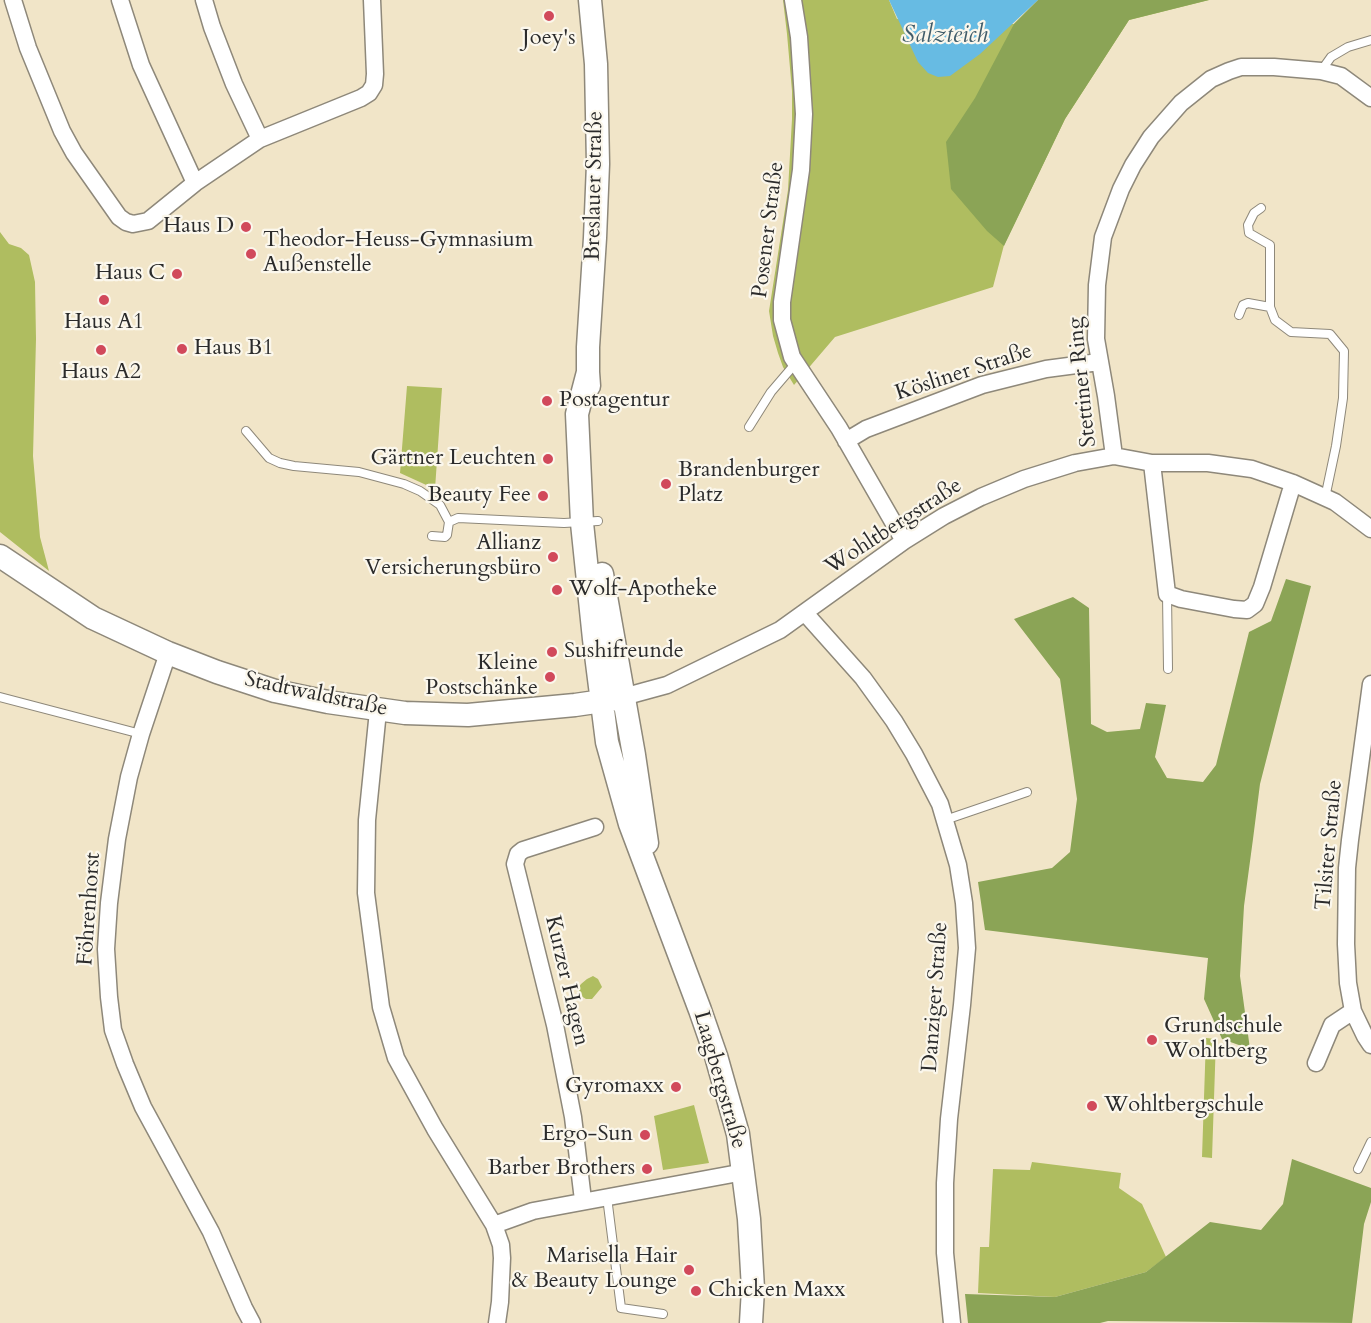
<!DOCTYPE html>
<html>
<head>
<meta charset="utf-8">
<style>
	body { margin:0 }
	canvas { display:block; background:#f1e5c8 }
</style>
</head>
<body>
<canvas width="1371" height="1323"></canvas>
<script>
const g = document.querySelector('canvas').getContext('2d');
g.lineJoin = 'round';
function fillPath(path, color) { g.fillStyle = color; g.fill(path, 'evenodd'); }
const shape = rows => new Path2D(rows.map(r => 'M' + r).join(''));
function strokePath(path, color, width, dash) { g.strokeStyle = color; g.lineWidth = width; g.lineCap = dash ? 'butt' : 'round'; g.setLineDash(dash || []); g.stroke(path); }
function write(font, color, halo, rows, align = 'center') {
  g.font = font + ' Cardo,serif'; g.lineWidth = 4.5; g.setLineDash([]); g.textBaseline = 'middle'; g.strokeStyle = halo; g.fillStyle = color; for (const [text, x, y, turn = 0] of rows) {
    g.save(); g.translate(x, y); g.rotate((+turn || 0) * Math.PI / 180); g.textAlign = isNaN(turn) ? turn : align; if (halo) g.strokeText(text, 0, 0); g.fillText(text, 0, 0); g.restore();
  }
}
const green = shape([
	[783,0,889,0,897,19,1014,24,1038,0,1209,0,1129,20,1065,119,1004,245,993,287,835,337,794,385,783,367,778,353,773,336,769,311,788,190,792,119,792,91,787,34],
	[0,232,9,244,21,248,29,255,35,282,36,339,33,456,40,537,49,571,0,532],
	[407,386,442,388,435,489,400,473],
	[593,976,598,979,602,987,592,999,586,999,581,996,577,990,581,984,587,979],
	[1206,1038,1216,1039,1212,1158,1202,1157],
	[694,1105,709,1163,663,1170,654,1116],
	[1032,1162,1121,1173,1119,1188,1142,1204,1166,1257,1146,1272,1055,1297,978,1293,980,1247,989,1247,993,1169,1030,1170]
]);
const forest = shape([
	[1038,0,1209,0,1129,20,1065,119,1004,246,987,231,951,189,946,142,975,98,1014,24],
	[1286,579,1311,586,1260,784,1253,839,1244,906,1240,976,1250,1049,1222,1039,1204,999,1208,958,985,930,978,882,1052,868,1070,852,1077,799,1060,679,1014,619,1073,597,1089,608,1091,724,1107,732,1140,729,1146,703,1166,705,1155,757,1167,778,1203,782,1216,765,1249,632,1271,621],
	[1292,1159,1371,1188,1371,1202,1364,1224,1352,1323,1108,1321,1100,1323,968,1323,965,1294,1055,1297,1146,1272,1210,1222,1261,1230,1283,1204]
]);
const water = shape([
	[889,0,1038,0,980,54,950,76,938,77,928,73,918,62]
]);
const lane = shape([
	[1321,71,1331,57,1348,47,1371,40],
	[1261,208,1254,213,1248,225,1249,233,1270,245,1270,307,1275,320,1291,332,1330,334,1344,351,1343,398,1336,446,1325,498],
	[1239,315,1243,305,1248,303,1270,307],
	[749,427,771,392,795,364],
	[246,431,269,458,280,463,294,466,359,472,404,484,420,491,440,505,449,522],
	[432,536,445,537,447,535,449,522,458,518,564,523,598,521],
	[1167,594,1168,669],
	[0,697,141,734],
	[945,820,1027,792],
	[1358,1169,1371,1142],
	[607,1197,621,1308,663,1314]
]);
const street = shape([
	[13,0,28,48,62,131,74,153,119,217,126,222,133,224,148,221,195,183,260,139,361,98,369,93,374,85,375,74,372,0],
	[120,0,141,65,195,183],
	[204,0,212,27,234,84,260,139],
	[793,0,799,37,804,114,801,170,782,302,782,320,792,357,839,428,904,541],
	[846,441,866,429,982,385,1046,369,1099,362],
	[1114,456,1106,396,1096,339,1097,285,1103,237,1121,189,1133,165,1151,137,1181,103,1211,79,1229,71,1241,67,1274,67,1321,71,1341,76,1371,98],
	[1152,463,1167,594,1181,599,1234,609,1247,610,1255,604,1262,587,1293,483],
	[805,613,863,678,894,721,914,754,940,804,958,865,964,903,967,948,962,1005,949,1119,945,1183,945,1253,952,1323],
	[168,653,141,734,129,777,117,839,109,903,106,949,109,997,113,1030,125,1064,143,1107,211,1232,244,1308,252,1323],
	[1371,684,1350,840,1347,868,1346,944,1348,983,1353,1011,1365,1036,1371,1045],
	[623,697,667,685,780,630,904,541,944,516,981,497,1024,479,1075,463,1114,456,1152,463,1208,463,1252,469,1293,483,1335,502,1371,529],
	[378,711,367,820,366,893,381,1007,396,1058,435,1129,494,1225,501,1245,502,1258,500,1302,497,1323],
	[1316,1063,1332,1025,1353,1011],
	[583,1200,573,1117,555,1025,515,864,518,854,523,850,595,827],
	[494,1225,533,1211,744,1172]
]);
const secondary = shape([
	[588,372,577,414,582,523,594,639,607,742,630,824,700,1010,716,1056,738,1134,749,1219,753,1289,751,1323],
	[589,386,588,372,588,347,595,238,598,164,596,64,590,0],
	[0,556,93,618,168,653,217,672,275,691,328,702,405,713,468,715,575,705,616,699],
	[602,574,634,755,647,843]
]);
const markers = [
	[549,16,6,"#d1495b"],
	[246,227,6,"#d1495b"],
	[251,254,6,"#d1495b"],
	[177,274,6,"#d1495b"],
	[104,300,6,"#d1495b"],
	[182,349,6,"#d1495b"],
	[101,350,6,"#d1495b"],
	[547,401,6,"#d1495b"],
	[548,459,6,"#d1495b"],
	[666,484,6,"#d1495b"],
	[543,496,6,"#d1495b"],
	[553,557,6,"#d1495b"],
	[557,590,6,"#d1495b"],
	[552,652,6,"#d1495b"],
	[550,677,6,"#d1495b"],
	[1152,1040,6,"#d1495b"],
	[676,1087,6,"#d1495b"],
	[1092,1106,6,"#d1495b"],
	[645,1135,6,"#d1495b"],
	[647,1169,6,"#d1495b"],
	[689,1270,6,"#d1495b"],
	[696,1291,6,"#d1495b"]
];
const poiNames = [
	["Joey's",549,39,"center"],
	["Haus D",234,227],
	["Theodor-Heuss-Gymnasium",263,241,"left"],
	["Außenstelle",263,266,"left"],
	["Haus C",165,274],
	["Haus A1",104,323,"center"],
	["Haus B1",194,349,"left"],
	["Haus A2",101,373,"center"],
	["Postagentur",559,401,"left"],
	["Gärtner Leuchten",536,459],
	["Brandenburger",678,471,"left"],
	["Platz",678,496,"left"],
	["Beauty Fee",531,496],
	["Allianz",541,544],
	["Versicherungsbüro",541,569],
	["Wolf-Apotheke",569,590,"left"],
	["Sushifreunde",564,652,"left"],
	["Kleine",538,664],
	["Postschänke",538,689],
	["Grundschule",1164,1027,"left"],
	["Wohltberg",1164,1052,"left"],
	["Gyromaxx",664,1087],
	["Wohltbergschule",1104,1106,"left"],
	["Ergo-Sun",633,1135],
	["Barber Brothers",635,1169],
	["Marisella Hair",677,1257],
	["& Beauty Lounge",677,1282],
	["Chicken Maxx",708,1291,"left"]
];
const streetNames = [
	["Breslauer Straße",595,186,-89],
	["Posener Straße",769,230,-83],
	["Kösliner Straße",964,373,-18],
	["Stettiner Ring",1083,382,-96],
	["Wohltbergstraße",894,527,-33],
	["Stadtwaldstraße",316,695,12],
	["Tilsiter Straße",1330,845,-85],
	["Föhrenhorst",90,909,-86],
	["Kurzer Hagen",566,981,77],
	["Danziger Straße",936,997,-86],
	["Laagbergstraße",719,1080,74]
];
const waterNames = [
	["Salzteich",945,36]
];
fillPath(green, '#afbd60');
fillPath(forest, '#8ba456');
fillPath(water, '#67bbe3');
strokePath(lane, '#8e887a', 10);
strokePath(street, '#8e887a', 19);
strokePath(secondary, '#8e887a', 25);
strokePath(lane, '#fff', 8);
strokePath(street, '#fff', 16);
strokePath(secondary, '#fff', 22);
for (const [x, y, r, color] of markers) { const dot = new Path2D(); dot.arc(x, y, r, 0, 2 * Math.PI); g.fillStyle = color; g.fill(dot); strokePath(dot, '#fbf7ec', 2); }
write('22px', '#2b2b2b', '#fbf7ec', poiNames, 'right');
write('22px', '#2b2b2b', '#fbf7ec', streetNames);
write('italic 24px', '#405d6b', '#fbf7ec', waterNames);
</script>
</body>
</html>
